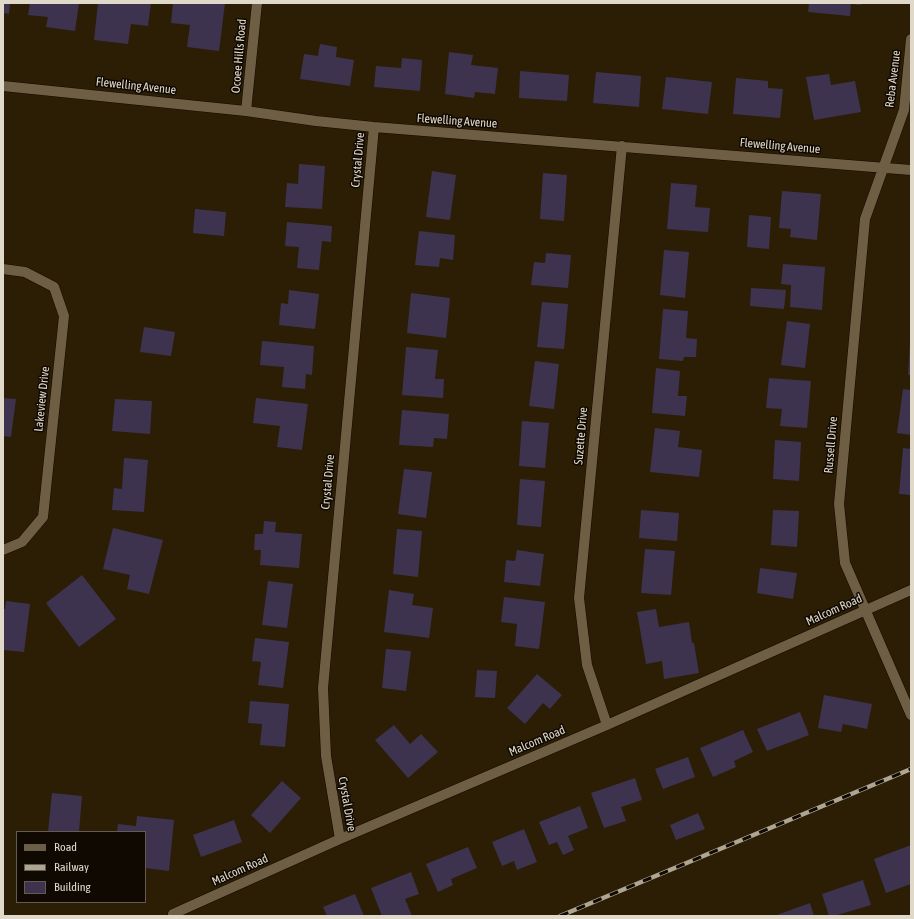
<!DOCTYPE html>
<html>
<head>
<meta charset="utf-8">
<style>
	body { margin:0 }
	#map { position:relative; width:914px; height:919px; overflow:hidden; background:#2b1e05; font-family:"Asap Condensed",sans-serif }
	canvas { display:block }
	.frame { position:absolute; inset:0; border:4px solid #e0d8c9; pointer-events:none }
	.legend { position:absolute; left:16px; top:831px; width:130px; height:72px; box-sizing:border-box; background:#0f0902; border:1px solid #635c52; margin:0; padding:5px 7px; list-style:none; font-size:12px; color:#e0d8c9 }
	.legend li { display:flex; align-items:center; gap:8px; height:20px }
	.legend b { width:20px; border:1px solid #635c52 }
</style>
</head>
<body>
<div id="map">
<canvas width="914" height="919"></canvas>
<div class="frame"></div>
<ul class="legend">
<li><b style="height:5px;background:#6e5f44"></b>Road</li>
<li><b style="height:5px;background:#aea593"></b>Railway</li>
<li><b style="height:11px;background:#3d334f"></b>Building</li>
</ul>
</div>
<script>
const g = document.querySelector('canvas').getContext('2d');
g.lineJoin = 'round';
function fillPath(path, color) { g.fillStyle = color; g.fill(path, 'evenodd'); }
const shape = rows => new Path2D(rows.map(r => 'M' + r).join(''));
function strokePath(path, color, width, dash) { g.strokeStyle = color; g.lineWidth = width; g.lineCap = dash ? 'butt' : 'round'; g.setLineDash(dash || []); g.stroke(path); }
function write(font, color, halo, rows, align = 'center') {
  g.font = font + ' "Asap Condensed",sans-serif'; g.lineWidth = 3; g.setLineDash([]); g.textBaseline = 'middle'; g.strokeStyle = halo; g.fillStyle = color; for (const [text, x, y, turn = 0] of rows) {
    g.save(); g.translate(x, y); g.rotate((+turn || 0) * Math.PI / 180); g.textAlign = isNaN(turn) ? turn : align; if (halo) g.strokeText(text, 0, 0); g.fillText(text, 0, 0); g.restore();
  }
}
const building = shape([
	[3,3,10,3,9,14,3,13],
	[30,3,79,3,75,31,46,27,48,17,28,15],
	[98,3,151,3,148,26,131,24,128,44,94,40],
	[173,3,225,3,219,51,187,47,190,25,171,23],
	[809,3,861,3,861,5,851,4,850,16,808,12],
	[320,44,337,47,336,57,354,60,350,86,300,79,304,54,318,56],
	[449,52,473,55,471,65,498,68,495,94,475,92,474,98,445,94],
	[402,58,422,60,420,91,374,87,376,66,401,68],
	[520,71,569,75,567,101,519,98],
	[596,72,641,76,639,107,593,103],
	[829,74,831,85,855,81,861,112,814,120,806,77],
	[666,77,712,82,708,114,662,109],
	[736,78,768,81,768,88,783,89,780,118,733,114],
	[299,164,325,166,322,209,285,207,287,183,298,184],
	[432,171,456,175,450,220,426,217],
	[543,173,567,175,564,221,540,219],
	[671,183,697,185,695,207,710,208,708,232,667,229],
	[782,191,821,194,817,240,790,237,791,229,779,228],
	[195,209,226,212,224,236,193,233],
	[749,215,771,217,769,249,747,247],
	[287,222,332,226,331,242,322,241,319,270,297,268,299,247,285,246],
	[419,231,455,235,453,260,440,258,439,267,415,265],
	[664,250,689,252,685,298,660,295],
	[546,253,571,255,568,288,531,285,534,262,545,263],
	[783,264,825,267,822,310,790,307,791,285,781,284],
	[751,288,786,290,784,309,750,306],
	[289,290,319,294,315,329,279,325,281,303,288,304],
	[411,293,450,298,446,338,407,333],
	[542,302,568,304,564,349,537,347],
	[663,309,688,311,686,338,697,339,696,357,684,357,683,361,659,359],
	[787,321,810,324,805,368,781,365],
	[144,327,175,332,171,356,140,352],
	[262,341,314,346,312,375,306,374,305,389,282,387,284,367,260,365],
	[910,341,911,341,911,375,908,375],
	[406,347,438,350,435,379,444,379,443,398,402,395],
	[535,361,559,364,554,409,529,406],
	[656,368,680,371,678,396,687,396,685,416,652,413],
	[769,378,811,381,807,428,780,426,782,409,766,408],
	[903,389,911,390,911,435,897,433],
	[3,398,16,399,11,437,3,436],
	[256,398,308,404,302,450,277,447,280,426,253,423],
	[115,399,152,401,150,434,112,431],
	[402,410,449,414,447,439,434,438,433,447,399,445],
	[522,421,549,423,545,468,519,466],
	[655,428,680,431,678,447,702,450,699,477,650,472],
	[775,440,801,442,799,481,773,479],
	[903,448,911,449,911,495,899,494],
	[124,458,148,460,144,512,112,510,114,488,122,489],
	[404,469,432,472,426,518,398,514],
	[520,479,545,481,541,527,517,525],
	[641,510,679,513,677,541,639,538],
	[773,510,799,511,797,547,771,545],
	[264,521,276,522,275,532,302,534,299,568,260,565,261,550,254,550,255,534,263,534],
	[113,528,163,540,149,594,127,589,130,575,103,569],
	[397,529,422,531,418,577,393,574],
	[645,549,675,551,671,595,641,593],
	[517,550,544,554,540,586,504,582,506,560,515,561],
	[760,568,797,573,793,599,757,593],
	[82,575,116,619,79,647,46,603],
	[268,581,293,584,287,628,262,625],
	[389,590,414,594,412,605,433,608,429,638,384,632],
	[504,597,545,602,539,649,515,646,517,624,501,622],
	[6,601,30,604,24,652,3,650,3,609,5,609],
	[656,609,659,627,689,622,692,643,694,643,699,673,664,679,662,661,646,664,637,612],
	[255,638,289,642,283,688,258,685,261,662,252,661],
	[386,649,411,651,406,691,382,688],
	[477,670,497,671,495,698,475,697],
	[537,674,562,695,550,709,543,703,525,724,507,708],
	[824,695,872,704,867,729,843,724,841,732,818,728],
	[250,701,289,704,285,747,260,745,262,724,248,723],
	[800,712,809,735,767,751,757,729],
	[394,725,410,744,421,734,438,752,408,778,375,740],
	[743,730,753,752,734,761,736,767,713,777,700,748],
	[688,757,695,777,663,789,655,769],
	[635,778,642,800,621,807,626,821,604,828,591,793],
	[282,781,301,798,270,833,251,815],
	[52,793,82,796,79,832,48,832],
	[580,806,588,828,568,836,574,850,563,855,557,842,549,845,539,822],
	[698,813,705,829,676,840,670,825],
	[137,816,174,820,169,871,145,868,145,832,117,832,118,824,136,826],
	[234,820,242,842,201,857,193,835],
	[524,829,537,862,517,870,514,861,502,866,492,842],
	[911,845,911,884,886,893,874,859],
	[468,847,477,868,451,879,453,885,438,892,426,864],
	[411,872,419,894,405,899,412,916,382,916,371,888],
	[863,880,871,905,834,916,829,916,822,894],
	[355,894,364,916,327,916,323,907],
	[810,903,814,916,774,916]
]);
const minor = shape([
	[911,39,904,110,865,219,839,504,845,563,911,715],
	[3,86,246,111,316,121,374,127,911,170],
	[246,111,257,3],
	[3,269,25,272,54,287,64,316,43,517,22,542,3,550],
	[607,725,587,665,579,598,622,146],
	[340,839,326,756,323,688,374,127],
	[173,914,340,839,607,725,911,590]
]);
const rail = shape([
	[560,916,911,769]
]);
const streetNames = [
	["Ocoee Hills Road",239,56,-85],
	["Reba Avenue",893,79,-83],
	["Flewelling Avenue",136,86,6],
	["Flewelling Avenue",457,121,4],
	["Flewelling Avenue",780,146,5],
	["Crystal Drive",358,160,-85],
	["Lakeview Drive",42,399,-84],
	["Suzette Drive",581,436,-85],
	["Russell Drive",831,445,-85],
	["Crystal Drive",328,482,-85],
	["Malcom Road",834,610,-24],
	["Malcom Road",537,741,-23],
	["Crystal Drive",347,804,80],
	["Malcom Road",240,870,-24]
];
fillPath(building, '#3d334f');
strokePath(minor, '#130800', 11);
strokePath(minor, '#6e5f44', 10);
strokePath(rail, '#aea593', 4.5);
strokePath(rail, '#0f0902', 3, [9]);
write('12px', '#e0d8c9', '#0f0902', streetNames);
</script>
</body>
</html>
